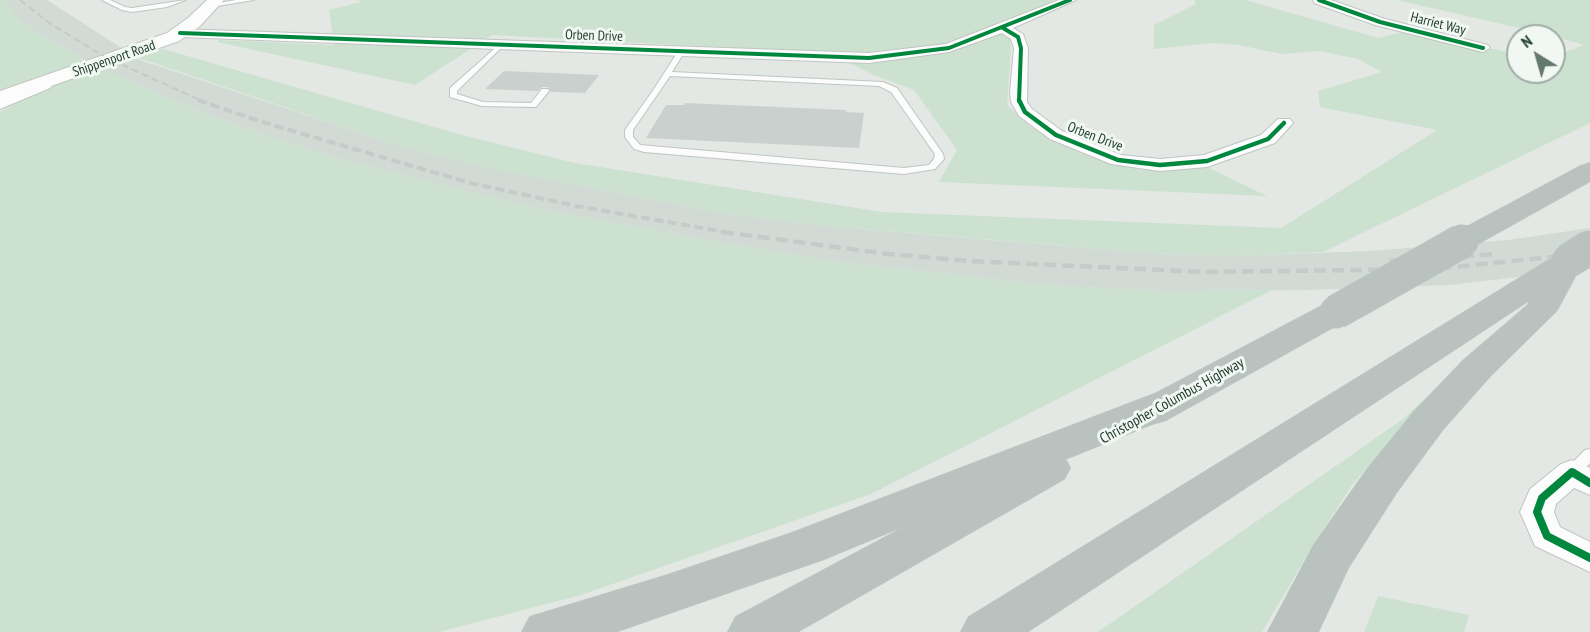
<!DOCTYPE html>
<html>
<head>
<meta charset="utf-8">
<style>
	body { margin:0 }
	#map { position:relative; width:1590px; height:632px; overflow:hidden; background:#e3e8e5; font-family:"PT Sans Narrow",sans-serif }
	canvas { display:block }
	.north { position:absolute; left:1506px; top:24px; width:60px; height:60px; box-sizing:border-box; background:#f1f8f3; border:2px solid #9eaca5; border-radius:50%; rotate:323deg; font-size:16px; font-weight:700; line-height:24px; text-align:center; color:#213b30 }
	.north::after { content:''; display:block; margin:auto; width:21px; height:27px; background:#65786f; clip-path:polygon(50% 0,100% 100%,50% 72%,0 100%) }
</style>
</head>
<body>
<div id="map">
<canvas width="1590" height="632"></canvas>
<div class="north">N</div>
</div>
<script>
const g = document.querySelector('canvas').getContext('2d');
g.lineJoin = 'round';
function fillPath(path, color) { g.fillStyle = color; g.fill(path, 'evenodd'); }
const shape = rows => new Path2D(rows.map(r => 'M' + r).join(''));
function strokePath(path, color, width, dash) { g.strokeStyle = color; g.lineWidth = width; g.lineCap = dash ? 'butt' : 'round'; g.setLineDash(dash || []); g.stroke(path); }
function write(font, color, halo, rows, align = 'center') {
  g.font = font + ' "PT Sans Narrow",sans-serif'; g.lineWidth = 6; g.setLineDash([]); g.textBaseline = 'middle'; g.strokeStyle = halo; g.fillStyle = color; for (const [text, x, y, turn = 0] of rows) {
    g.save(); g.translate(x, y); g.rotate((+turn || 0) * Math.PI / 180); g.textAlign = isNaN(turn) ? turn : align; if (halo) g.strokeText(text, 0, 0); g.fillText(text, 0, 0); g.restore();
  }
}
const built = shape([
	[3,0,47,0,140,60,397,145,504,171,722,213,828,226,966,238,1149,253,1236,256,1370,251,1508,240,1590,228,1590,269,1449,285,1309,290,1165,291,1045,285,847,263,695,238,525,206,348,161,270,137,206,114,93,65,22,23]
]);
const green = shape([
	[0,0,4,0,22,23,93,65,206,114,270,137,348,161,525,206,695,238,847,263,1045,285,1165,291,1272,290,871,494,581,595,439,632,0,632,0,112,35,93,0,92],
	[358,0,1055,0,999,26,1001,34,1009,37,1011,46,1007,105,1031,127,1080,153,1142,170,1209,168,1267,196,939,182,957,150,914,90,874,75,829,53,492,35,415,85,217,42,219,40,334,45,329,10,361,2],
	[1194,0,1245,0,1378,38,1414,29,1518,55,1518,72,1554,72,1554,57,1584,45,1554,36,1397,0,1590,0,1590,123,1323,252,1236,256,1149,253,828,226,722,213,643,198,504,171,397,145,136,57,163,49,462,135,575,163,882,212,1281,228,1437,130,1320,107,1318,91,1382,72,1358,59,1319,51,1281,54,1239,45,1212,43,1154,49,1154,25,1196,4],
	[1434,390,1437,391,1395,435,1352,485,1312,547,1262,632,1098,632,1403,419],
	[1378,596,1469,615,1464,632,1364,632]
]);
const building = shape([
	[504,71,599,75,585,93,551,92,548,87,542,87,538,91,485,89],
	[685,103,846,110,846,112,864,113,859,148,646,138,666,105,684,105]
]);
const service = shape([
	[102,0,110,0,125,7,132,8,186,0,167,7,132,12,122,10,102,0],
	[236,0,254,0,211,7,208,5,236,0],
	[502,42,505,44,504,45,457,91,457,94,483,102,531,103,542,89,548,89,549,91,536,107,482,106,450,97,450,88,502,42],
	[681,49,685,51,672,72,883,82,897,88,943,154,944,159,935,169,904,174,644,152,634,149,625,137,625,130,654,89,679,50,681,49],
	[670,76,879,86,891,92,935,154,934,159,929,165,904,168,640,145,633,137,633,130,670,76],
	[1590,449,1590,463,1577,476,1572,477,1567,476,1565,472,1567,468,1585,450,1590,449]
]);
const minor = shape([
	[1059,0,1076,0,1013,28,1023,34,1028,48,1027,102,1032,109,1062,131,1121,155,1160,159,1204,155,1261,135,1278,119,1290,119,1293,123,1275,143,1207,167,1160,171,1111,164,1050,139,1019,116,1011,102,1010,92,1014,48,1011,39,1002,33,949,52,869,63,180,37,173,33,180,29,869,53,946,44,1059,0],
	[1313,0,1331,0,1385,19,1488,45,1490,48,1483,52,1375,25,1314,3,1313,0],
	[1572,460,1590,468,1590,495,1574,488,1556,504,1554,512,1560,527,1590,542,1590,572,1535,546,1520,512,1530,489,1561,464,1572,460]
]);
const tertiary = shape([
	[207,0,224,0,200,26,179,41,0,104,0,91,167,33,188,18,207,0]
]);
const secondary = shape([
	[43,78,50,80,54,84,50,88,0,109,0,94,43,78]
]);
const motorway = shape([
	[1590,163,1590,181,1472,247,1462,250,1452,247,1447,241,1452,235,1581,166,1590,163],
	[1568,252,1579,255,1583,261,1557,310,1490,376,1443,429,1396,493,1348,568,1318,632,1268,632,1314,545,1366,471,1415,411,1464,360,1528,305,1531,299,1027,632,961,632,969,617,1557,255,1568,252],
	[1336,302,1348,305,1352,312,1348,319,1166,420,1152,424,1065,459,1070,468,1064,479,797,632,728,632,736,617,918,520,824,559,615,632,522,632,530,617,668,575,792,533,1157,393,1324,305,1336,302]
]);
const railFar2 = shape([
	[20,0,48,22,105,57,202,101]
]);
const railFar1 = shape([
	[198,100,259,121,470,183,576,206,731,233]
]);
const rail = shape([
	[722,232,888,254,970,261,1203,272,1435,269,1590,253],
	[1390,261,1497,254]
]);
const motorwayBridge = shape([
	[1568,261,1590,247],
	[1336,312,1462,241]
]);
const cyclewayFar2 = shape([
	[1319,0,1380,22,1483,48],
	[1003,28,1018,37,1021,48,1019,101],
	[180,33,869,58,949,48,1070,0]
]);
const cyclewayFar1 = shape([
	[1019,100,1025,112,1056,135,1118,160,1160,165,1207,161,1268,139,1284,123]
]);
const cycleway = shape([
	[1590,483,1572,472,1542,498,1537,512,1547,536,1590,558]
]);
const farStreetnames = [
	["Harriet Way",1438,24,14],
	["Orben Drive",594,36,2],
	["Shippenport Road",114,59,-19],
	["Orben Drive",1095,137,21]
];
const streetNames = [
	["Christopher Columbus Highway",1172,401,-29]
];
fillPath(built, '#d1dad4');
fillPath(green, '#cce1cf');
fillPath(building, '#cad0cd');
strokePath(service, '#c0c5c2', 2);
strokePath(minor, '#c0c5c2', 2);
strokePath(tertiary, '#c0c5c2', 2);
strokePath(secondary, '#bfc6c2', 2);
strokePath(motorway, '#bcc5c0', 2);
fillPath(service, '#fbfcfb');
fillPath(minor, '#fbfcfb');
fillPath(tertiary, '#fbfcfb');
fillPath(secondary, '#fbfcfb');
fillPath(motorway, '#b9c2bf');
strokePath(railFar2, '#c6cac8', 2, [7, 4]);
strokePath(railFar1, '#c6cac8', 4, [9, 4.5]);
strokePath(rail, '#c6cac8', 4.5, [12, 6]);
strokePath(motorwayBridge, '#bcc5c0', 35, []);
strokePath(motorwayBridge, '#b9c2bf', 33);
strokePath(cyclewayFar2, '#00873e', 4);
strokePath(cyclewayFar1, '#00873e', 4.5);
strokePath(cycleway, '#00873e', 8);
write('14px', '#213b30', '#f1f8f3', farStreetnames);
write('15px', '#213b30', '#f1f8f3', streetNames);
</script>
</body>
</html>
